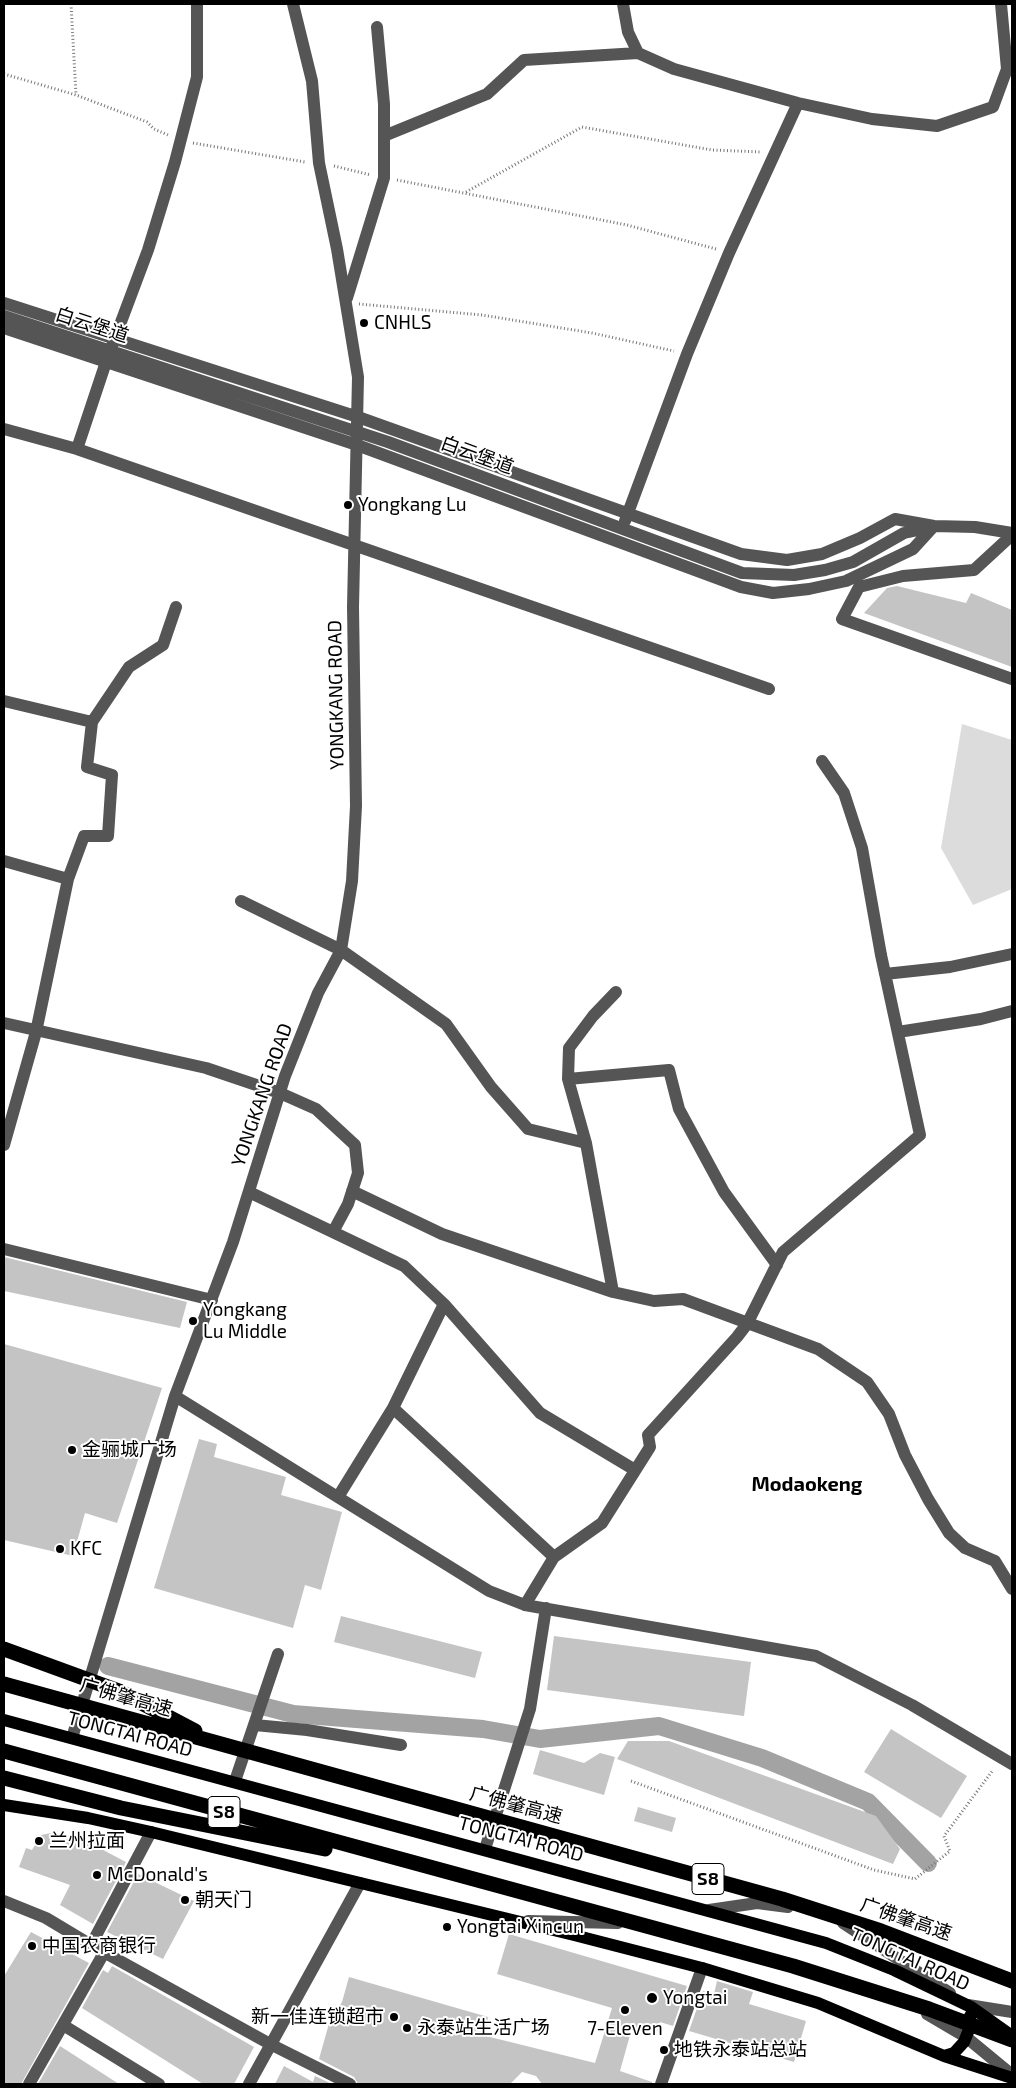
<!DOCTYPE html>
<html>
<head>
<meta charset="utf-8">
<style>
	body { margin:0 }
	#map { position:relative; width:1016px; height:2088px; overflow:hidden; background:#fff; font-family:"Exo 2",sans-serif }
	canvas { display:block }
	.frame { position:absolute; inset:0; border:5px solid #000; pointer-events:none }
</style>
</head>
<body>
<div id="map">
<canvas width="1016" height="2088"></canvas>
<div class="frame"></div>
</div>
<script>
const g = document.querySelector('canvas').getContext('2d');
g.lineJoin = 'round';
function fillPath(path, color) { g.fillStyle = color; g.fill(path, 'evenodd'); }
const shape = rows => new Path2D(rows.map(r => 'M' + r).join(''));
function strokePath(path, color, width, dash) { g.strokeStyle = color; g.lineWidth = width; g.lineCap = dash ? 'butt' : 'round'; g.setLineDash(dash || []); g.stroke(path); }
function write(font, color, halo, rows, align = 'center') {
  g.font = font + ' "Exo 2","Noto Sans SC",sans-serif'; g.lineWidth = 4; g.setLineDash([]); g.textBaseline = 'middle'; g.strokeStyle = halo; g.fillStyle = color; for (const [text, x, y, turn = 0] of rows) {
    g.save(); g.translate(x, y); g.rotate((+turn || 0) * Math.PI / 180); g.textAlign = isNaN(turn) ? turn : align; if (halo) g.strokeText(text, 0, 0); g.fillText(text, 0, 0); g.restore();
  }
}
const green = shape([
	[962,724,1012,740,1012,889,973,905,941,848]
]);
const canal = shape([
	[108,1666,293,1714,483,1729,540,1739,659,1726,762,1758,868,1802,928,1863]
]);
const building = shape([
	[897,586,966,603,971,593,1012,610,1012,667,864,613,887,588],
	[4,1257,187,1302,180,1328,4,1291],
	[4,1344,162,1388,117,1523,85,1513,73,1556,4,1540],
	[199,1439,217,1444,214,1457,286,1477,281,1495,342,1512,321,1590,305,1585,293,1628,154,1588],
	[341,1616,482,1652,475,1678,334,1642],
	[554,1636,751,1662,744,1716,547,1690],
	[891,1729,967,1776,941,1818,864,1772],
	[628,1741,669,1741,876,1816,900,1849,893,1864,617,1759],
	[540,1750,584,1763,600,1753,615,1757,604,1795,533,1774],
	[638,1807,676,1818,672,1832,634,1821],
	[51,1833,63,1837,64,1834,86,1841,126,1862,93,1924,60,1905,70,1885,19,1867,26,1848,32,1850,41,1835],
	[138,1874,194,1901,163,1959,107,1932],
	[31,1932,89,1963,21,2084,4,2084,4,1976],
	[509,1934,687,1986,673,2026,660,2022,656,2035,632,2028,620,2071,652,2082,652,2084,542,2084,536,2076,522,2072,510,2084,358,2084,354,2077,319,2059,330,2020,342,2002,349,1977,488,2017,486,2036,595,2063,612,2008,497,1974],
	[112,1966,254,2047,234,2084,203,2084,82,2008,103,1970,108,1973],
	[717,1981,753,1992,749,2004,806,2021,794,2062,689,2031,703,1991,714,1994],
	[60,2046,119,2084,38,2084],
	[284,2066,313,2082,315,2076,332,2084,275,2084]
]);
const path = shape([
	[71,4,76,95],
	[4,74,76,95,147,122,154,129,168,135],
	[193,143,305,162],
	[334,166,371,175],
	[397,180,627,225,716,249],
	[466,192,582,127,712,150,761,152],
	[359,304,482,315,592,333,674,351],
	[631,1781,874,1870,915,1879,950,1851,944,1836,993,1770]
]);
const minor = shape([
	[623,4,628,32,638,53,674,69,798,103,872,119,937,126,993,107,1007,69,1001,4],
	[384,136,487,94,524,60,638,53],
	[347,298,384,178,384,104,377,27],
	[4,303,358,417,741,554,787,560,822,554,860,538,895,519,934,526,975,527,1012,533],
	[4,316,388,442,742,573,794,575,825,570,853,562,904,533,928,528],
	[4,328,357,445,741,587,773,593,809,589,846,581,913,549,934,526],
	[4,429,77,449,769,689],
	[77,449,106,362,148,250,175,162,197,77,197,4],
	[625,521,687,354,729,253,798,103],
	[1012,535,974,570,903,576,859,587,842,619,1012,679],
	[4,701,92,722],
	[4,861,68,879],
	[241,901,341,950,446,1024,491,1087,528,1129,586,1143],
	[885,974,950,967,1012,954],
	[4,1023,206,1068,280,1093,316,1109,355,1145,358,1173,348,1204,333,1232],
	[898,1032,981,1019,1012,1011],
	[568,1079,669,1070,679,1109,724,1192,777,1265],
	[4,1145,36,1032,68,879,84,836,108,836,112,775,87,767,92,722,129,667,163,645,176,607],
	[352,1191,442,1234,613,1292,654,1301,683,1299,818,1349,867,1382,889,1414,905,1455,928,1499,949,1533,965,1548,995,1561,1012,1589],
	[249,1192,404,1266,444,1304,540,1413,635,1470],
	[4,1249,212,1300],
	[613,1292,586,1143,568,1079,569,1048,593,1016,616,992],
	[175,1396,489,1591,525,1605,816,1656,912,1705,1012,1764],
	[393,1408,554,1557],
	[338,1497,393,1408,444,1304],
	[525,1605,554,1557,602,1523,650,1447,648,1435,737,1337,747,1324,783,1252,920,1135,881,955,862,848,844,793,822,761],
	[255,1725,307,1730,401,1745],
	[72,1738,175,1396,233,1242,285,1076,318,993,341,950,352,881,356,806,353,607,358,377,337,249,319,163,312,81,293,4],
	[235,1781,278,1654],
	[485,1849,530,1709,546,1608],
	[4,1901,46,1918,91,1945,151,1832],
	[709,1910,757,1903,788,1907],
	[528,1921,618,1923],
	[843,1923,950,1993],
	[91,1945,270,2044,350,2084],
	[968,2005,1012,2012],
	[927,2014,966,2037,1012,2075],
	[63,2025,159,2084],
	[29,2084,105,1951],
	[249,2084,360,1883],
	[661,2084,702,1968]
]);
const major = shape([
	[4,1720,826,1943,894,1970,971,2007,1012,2036],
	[4,1805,88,1818,151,1832,574,1935,702,1968,818,2003,944,2056,1012,2078],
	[944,2056,954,2053,964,2042,970,2027,970,2016]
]);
const highway = shape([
	[4,1649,119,1691,195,1731],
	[4,1684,782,1899,881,1931,1012,1981],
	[4,1751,793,1966,929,2009,1012,2040],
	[4,1778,121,1808,325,1849]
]);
const markers = [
	[364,323,5,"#000"],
	[348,505,5,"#000"],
	[193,1321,5,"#000"],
	[72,1450,5,"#000"],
	[60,1549,5,"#000"],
	[39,1841,5,"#000"],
	[97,1875,5,"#000"],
	[185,1900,5,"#000"],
	[447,1927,5,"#000"],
	[32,1946,5,"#000"],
	[652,1998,6,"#000"],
	[625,2010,5,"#000"],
	[394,2017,5,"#000"],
	[407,2028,5,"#000"],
	[664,2050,5,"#000"]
];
const shields = [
	[224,1812,32],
	[708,1879,32]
];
const shieldNames = [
	["S8",224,1812],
	["S8",708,1879]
];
const poiNames = [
	["CNHLS",374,323],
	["Yongkang Lu",358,505],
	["Yongkang",203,1310],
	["Lu Middle",203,1332],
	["金骊城广场",82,1450],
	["KFC",70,1549],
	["兰州拉面",49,1841],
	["McDonald's",107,1875],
	["朝天门",195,1900],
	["Yongtai Xincun",457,1927],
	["中国农商银行",42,1946],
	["Yongtai",663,1998],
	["新一佳连锁超市",384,2017,"right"],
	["永泰站生活广场",417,2028],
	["7-Eleven",625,2029,"center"],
	["地铁永泰站总站",674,2050]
];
const streetNames = [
	["白云堡道",92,325,18],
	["白云堡道",477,455,20],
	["YONGKANG ROAD",336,695,-91],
	["YONGKANG ROAD",262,1095,-71],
	["广佛肇高速",126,1697,16],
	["TONGTAI ROAD",130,1734,15],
	["广佛肇高速",516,1805,15],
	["TONGTAI ROAD",521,1839,15],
	["广佛肇高速",906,1919,19],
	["TONGTAI ROAD",910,1959,24]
];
const neighbourhoodNames = [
	["Modaokeng",807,1484]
];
fillPath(green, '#dcdcdc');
strokePath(canal, '#a3a3a3', 18);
fillPath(building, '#c4c4c4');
strokePath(path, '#777', 3, [1, 2.5]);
strokePath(minor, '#555', 12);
strokePath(major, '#000', 12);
strokePath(highway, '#000', 15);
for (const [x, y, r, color] of markers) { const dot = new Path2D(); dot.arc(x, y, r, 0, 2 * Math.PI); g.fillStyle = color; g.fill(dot); strokePath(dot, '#fff', 2); }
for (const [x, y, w] of shields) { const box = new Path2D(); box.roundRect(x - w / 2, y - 15.5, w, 31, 4); g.fillStyle = '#fff'; g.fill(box); strokePath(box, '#000', 1); }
write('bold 18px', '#000', null, shieldNames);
write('19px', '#000', '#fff', poiNames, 'left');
write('19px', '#000', '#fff', streetNames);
write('bold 20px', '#000', '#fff', neighbourhoodNames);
</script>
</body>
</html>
